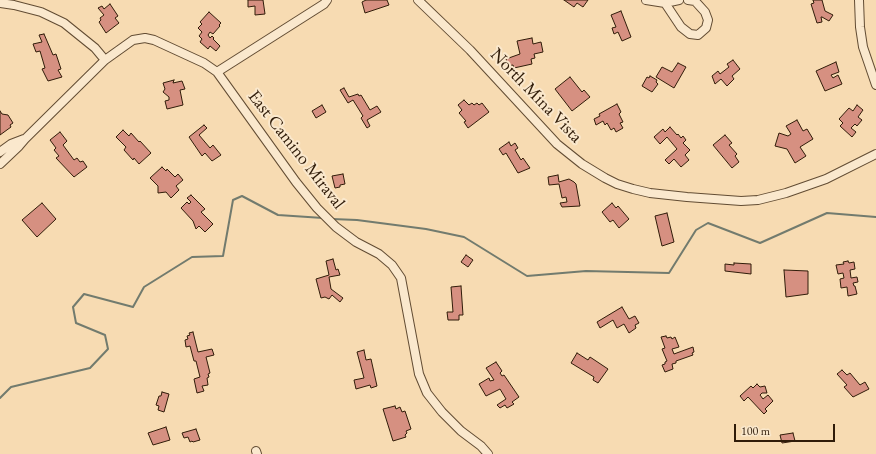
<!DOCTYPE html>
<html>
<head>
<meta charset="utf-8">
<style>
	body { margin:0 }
	#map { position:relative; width:876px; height:454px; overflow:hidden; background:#f7dbb2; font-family:"EB Garamond",serif }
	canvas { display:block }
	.scale { position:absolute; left:734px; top:424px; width:101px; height:18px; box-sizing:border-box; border:2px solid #301c09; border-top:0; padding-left:5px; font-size:12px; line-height:14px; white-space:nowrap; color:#301c09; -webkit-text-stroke:3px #fae8cd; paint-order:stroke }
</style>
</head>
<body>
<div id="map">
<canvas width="876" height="454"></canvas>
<div class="scale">100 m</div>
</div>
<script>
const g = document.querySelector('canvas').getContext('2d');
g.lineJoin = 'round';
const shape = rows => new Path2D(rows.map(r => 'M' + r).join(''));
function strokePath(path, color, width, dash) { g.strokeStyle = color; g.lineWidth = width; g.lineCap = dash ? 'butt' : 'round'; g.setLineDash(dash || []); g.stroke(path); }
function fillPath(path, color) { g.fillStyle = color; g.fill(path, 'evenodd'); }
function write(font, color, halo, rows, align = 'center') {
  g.font = font + ' "EB Garamond",serif'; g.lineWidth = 4; g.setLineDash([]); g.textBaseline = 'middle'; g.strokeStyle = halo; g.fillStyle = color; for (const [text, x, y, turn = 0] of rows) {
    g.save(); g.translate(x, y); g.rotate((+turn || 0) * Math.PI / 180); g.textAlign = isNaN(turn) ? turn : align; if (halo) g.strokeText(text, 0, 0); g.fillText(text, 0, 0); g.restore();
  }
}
const stream = shape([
	[332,219,357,220,426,229,464,237,527,276,586,271,669,273,696,230,708,223,760,243,827,213,876,217],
	[0,398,11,387,90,368,108,349,105,335,76,323,73,307,84,294,133,307,144,287,192,257,223,256,233,200,242,196,278,215,323,218]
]);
const building = shape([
	[248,0,263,0,265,14,255,15,255,6,248,7,248,0],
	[366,0,387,0,389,5,365,13,362,2,366,0],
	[564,0,588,0,583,7,577,3,574,7,564,0],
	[813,0,822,0,825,11,833,15,829,21,822,17,821,17,822,22,817,23,811,4,814,3,813,0],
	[110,4,118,16,115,18,119,23,106,33,99,22,101,20,100,18,104,15,98,8,102,6,104,9,110,4],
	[621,11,631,37,622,41,618,32,614,34,612,28,616,27,611,15,621,11],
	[209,12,221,23,219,25,220,26,213,34,210,32,208,35,210,38,212,36,214,38,213,39,220,46,216,51,210,46,208,49,200,42,202,39,199,36,202,32,198,28,202,24,200,22,209,12],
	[44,34,53,55,56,54,61,69,58,70,62,77,48,81,42,69,45,68,40,51,36,52,33,44,42,42,39,35,44,34],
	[532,38,533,44,541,42,543,52,534,54,535,58,531,59,532,64,514,68,513,65,508,66,506,59,520,54,517,41,532,38],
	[733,60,740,69,732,76,734,79,727,86,721,79,715,84,712,76,718,71,720,74,729,67,727,64,733,60],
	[836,62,839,72,831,75,833,78,838,75,842,84,825,91,816,71,836,62],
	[678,63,686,67,674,88,656,77,662,67,672,72,678,63],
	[650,76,657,80,656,82,658,84,652,92,642,86,647,77,649,78,650,76],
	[570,77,582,92,584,90,590,97,572,111,555,89,570,77],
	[174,80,173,83,182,81,185,89,180,90,183,105,167,109,165,101,169,100,169,97,163,92,165,89,163,83,174,80],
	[344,88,349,97,358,94,359,96,361,95,370,110,377,106,381,112,367,120,370,126,367,128,361,118,363,116,353,100,348,103,340,90,344,88],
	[464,100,469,105,472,103,474,105,477,103,479,105,482,103,489,112,468,128,464,122,466,121,459,113,462,110,458,105,464,100],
	[617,104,621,112,619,114,623,122,620,123,623,128,616,132,614,128,611,130,607,123,605,125,603,121,596,125,594,119,600,116,599,114,617,104],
	[322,105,326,112,316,118,312,111,322,105],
	[857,105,863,110,858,117,862,120,857,126,855,124,851,128,856,132,852,137,840,126,843,123,839,119,849,108,853,111,857,105],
	[0,111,2,114,8,115,13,123,10,125,11,127,0,135,0,111],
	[797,120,803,131,807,129,813,139,800,147,806,156,795,163,787,149,775,146,779,133,788,136,791,134,786,126,797,120],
	[204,125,207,128,199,135,210,148,213,145,221,155,212,161,205,153,202,156,189,137,204,125],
	[670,127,677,135,678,134,681,138,683,136,686,140,683,143,690,150,685,155,689,160,681,167,674,159,669,164,665,160,677,149,667,137,660,144,654,137,663,129,665,132,670,127],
	[123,130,129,136,131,133,139,142,140,141,151,153,139,164,134,158,133,160,124,150,126,147,116,137,123,130],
	[60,132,67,141,63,145,74,160,77,158,80,162,83,161,87,167,74,177,56,158,59,156,54,150,56,148,50,140,60,132],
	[725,135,732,143,729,145,737,154,735,156,739,162,732,168,713,145,725,135],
	[509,142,511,146,515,143,518,148,515,150,521,160,523,158,530,168,518,173,506,153,503,155,499,149,509,142],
	[162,167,166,171,167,169,175,177,178,174,183,180,176,186,179,190,171,198,166,192,158,193,158,186,150,178,162,167],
	[343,174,345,184,340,185,340,187,335,188,332,176,343,174],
	[558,175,559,182,569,179,574,182,576,184,580,206,562,207,560,203,567,202,566,197,562,198,559,184,549,185,548,177,558,175],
	[191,195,205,209,201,212,213,224,205,232,199,226,196,229,193,221,181,208,187,202,189,204,191,202,187,198,191,195],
	[42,203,56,219,37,237,22,220,42,203],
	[612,203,616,208,618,206,629,219,619,228,613,220,610,222,602,212,612,203],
	[667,213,674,242,662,246,655,216,667,213],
	[466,255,473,260,468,267,461,262,466,255],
	[333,259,336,270,338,269,340,275,329,277,331,289,343,298,340,302,332,295,329,299,325,297,321,298,316,279,329,275,326,261,333,259],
	[848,261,849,263,854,262,855,269,850,270,851,278,857,277,858,282,853,283,854,286,855,286,857,294,848,296,847,287,841,288,840,279,844,278,843,273,838,274,836,265,844,264,843,262,848,261],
	[734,263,751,264,751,274,725,271,725,264,734,265,734,263],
	[784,270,808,271,808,294,786,297,784,270],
	[461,286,463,315,459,315,459,320,448,320,447,312,453,312,451,287,461,286],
	[622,307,629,319,635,316,639,323,635,325,636,328,629,333,624,324,617,328,613,320,600,328,597,322,622,307],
	[193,332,198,352,212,349,214,355,206,357,210,373,208,374,209,377,207,378,208,385,202,386,204,391,197,393,194,379,200,377,196,361,194,361,190,346,186,347,185,340,188,339,187,336,190,335,189,333,193,332],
	[666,336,667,338,671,337,672,339,675,337,679,347,672,349,674,354,693,347,694,352,692,353,693,355,676,361,676,363,672,364,673,369,665,372,662,365,665,364,665,362,667,361,662,349,665,348,661,337,666,336],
	[364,350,366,360,371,359,377,386,371,388,370,385,356,389,354,380,364,378,357,352,364,350],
	[577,353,588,360,590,357,608,369,598,383,593,380,594,377,571,363,577,353],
	[496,362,502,371,500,373,502,376,504,375,519,397,512,402,514,404,507,408,505,405,500,408,497,405,506,399,500,389,486,396,479,384,489,378,490,381,494,380,486,368,496,362],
	[842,370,847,375,850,373,860,385,865,382,869,389,853,397,844,387,847,385,837,374,842,370],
	[757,384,760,387,765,386,767,393,762,393,760,395,763,399,768,395,773,401,765,409,767,411,764,414,748,397,744,401,740,396,751,386,753,388,757,384],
	[162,392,169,394,164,412,158,410,159,406,156,405,159,396,161,396,162,392],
	[395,406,396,409,400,407,402,412,405,411,411,429,406,431,407,433,405,435,406,437,393,441,383,409,395,406],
	[166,427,170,440,153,445,148,433,166,427],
	[196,429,200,440,193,442,192,441,190,442,188,437,184,438,182,433,196,429],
	[793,433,795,441,782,443,780,435,793,433]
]);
const minor = shape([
	[418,0,470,50,557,144,582,164,605,178,617,184,633,189,650,193,687,197,741,201,758,200,786,193,826,179,876,154],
	[646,0,665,3,679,0],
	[859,0,860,27,863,47,876,85],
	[0,3,14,5,41,12,64,23,95,48,105,60],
	[665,3,681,27,690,34,698,35,706,28,708,20,705,12,695,1,688,0],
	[217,72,324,4,327,0],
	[0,152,11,144,24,139],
	[0,164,19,146,25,139,105,60,133,40,145,38,154,40,204,63,217,72,296,182,317,208,336,227,356,242,379,254,392,265,401,278,419,374,427,393,442,412,461,431,481,446,488,454],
	[256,451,257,454]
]);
const streetNames = [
	["North Mina Vista",536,96,46],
	["East Camino Miraval",296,150,52]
];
strokePath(stream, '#727b6e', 2);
fillPath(building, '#d69081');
strokePath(building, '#301c09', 1);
strokePath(minor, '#624c33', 10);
strokePath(minor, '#fae8cd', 8);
write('18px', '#301c09', '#fae8cd', streetNames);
</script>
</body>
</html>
